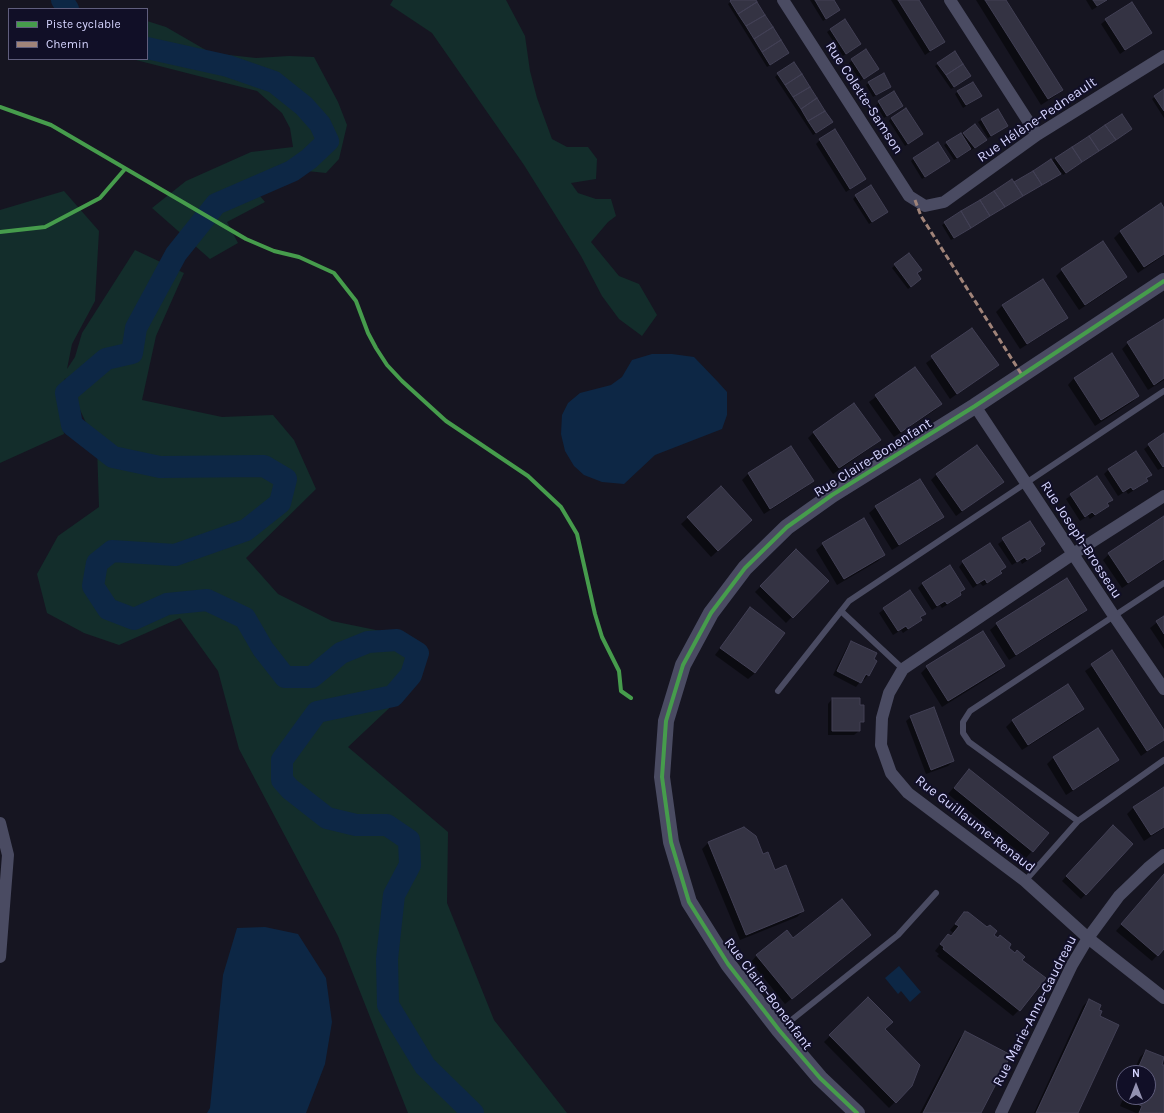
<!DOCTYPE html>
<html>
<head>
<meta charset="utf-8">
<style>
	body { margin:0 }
	#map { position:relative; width:1164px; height:1113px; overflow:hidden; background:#161521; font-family:Karla,sans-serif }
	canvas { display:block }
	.legend { position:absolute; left:8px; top:8px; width:140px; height:52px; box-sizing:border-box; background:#110f27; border:1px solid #605e7d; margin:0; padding:5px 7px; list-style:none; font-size:12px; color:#d6d5ff }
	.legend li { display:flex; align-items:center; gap:8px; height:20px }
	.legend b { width:20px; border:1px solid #605e7d }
	.north { position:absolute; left:1116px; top:1065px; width:40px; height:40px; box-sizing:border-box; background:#110f27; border:1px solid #605e7d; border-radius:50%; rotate:0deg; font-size:11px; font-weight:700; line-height:16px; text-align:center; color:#d6d5ff }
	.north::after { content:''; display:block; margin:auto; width:14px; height:18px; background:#9392b1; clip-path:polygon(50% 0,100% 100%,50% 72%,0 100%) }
</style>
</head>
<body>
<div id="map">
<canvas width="1164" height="1113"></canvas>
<ul class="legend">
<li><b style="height:5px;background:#469c4c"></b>Piste cyclable</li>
<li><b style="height:5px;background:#a18479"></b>Chemin</li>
</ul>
<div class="north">N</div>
</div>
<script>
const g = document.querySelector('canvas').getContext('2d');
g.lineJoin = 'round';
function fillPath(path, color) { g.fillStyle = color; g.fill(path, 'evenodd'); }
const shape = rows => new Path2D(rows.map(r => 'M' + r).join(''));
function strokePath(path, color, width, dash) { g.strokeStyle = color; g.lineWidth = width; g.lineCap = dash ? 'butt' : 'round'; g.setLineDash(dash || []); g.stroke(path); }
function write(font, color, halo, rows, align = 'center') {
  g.font = font + ' Karla,sans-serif'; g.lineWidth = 4; g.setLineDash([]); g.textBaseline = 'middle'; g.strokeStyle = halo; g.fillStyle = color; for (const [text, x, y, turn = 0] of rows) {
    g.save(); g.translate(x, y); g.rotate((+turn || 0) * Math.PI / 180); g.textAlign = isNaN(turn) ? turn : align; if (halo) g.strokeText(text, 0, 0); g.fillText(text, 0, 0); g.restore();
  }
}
const green = shape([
	[393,0,506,0,525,36,530,71,537,98,552,139,567,147,588,147,597,159,596,179,571,183,578,193,596,199,611,199,616,216,608,222,591,242,619,276,639,284,657,315,642,336,619,319,602,296,581,256,524,165,432,33,390,5],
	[147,21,166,27,211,53,256,58,289,56,314,57,338,102,347,125,339,159,326,173,307,171,260,196,265,202,227,222,238,243,210,259,152,208,186,181,251,152,293,147,290,128,282,113,257,91,132,59,147,59],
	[64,191,99,231,95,301,72,344,67,369,75,357,82,333,135,250,184,273,156,336,142,400,222,417,273,415,294,440,316,489,246,558,278,594,332,621,405,636,419,680,348,747,448,832,447,903,494,1020,567,1113,408,1113,338,936,239,749,218,671,180,618,119,645,84,633,47,613,37,574,58,536,99,507,97,446,65,378,60,399,64,434,0,463,0,210]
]);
const water = shape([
	[652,354,672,354,694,357,718,382,727,392,727,415,722,429,655,455,624,484,602,482,584,475,574,466,565,451,561,434,562,415,568,403,580,393,611,385,622,377,632,360],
	[265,927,298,934,326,978,332,1022,325,1064,306,1113,207,1113,210,1108,223,975,237,928],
	[899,966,921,992,910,1002,901,991,898,994,885,978]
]);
const shadow = shape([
	[733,0,755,0,788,53,785,56,767,67,728,4],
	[810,0,833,0,839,10,823,21],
	[891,0,918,0,944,42,925,55],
	[976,0,1005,0,1062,90,1055,96,1041,105],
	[1086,0,1108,0,1092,10],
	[844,20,860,44,843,56,827,32],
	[1106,20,1150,33,1120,54,1101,24],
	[866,51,878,69,860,81,849,63],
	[938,64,967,79,951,89,935,66],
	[778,74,832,122,813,135,775,77],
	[869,83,890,87,873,97,866,85],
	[1164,90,1164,118,1152,99],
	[958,91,981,96,963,108,955,94],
	[894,93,902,106,884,118,876,105],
	[998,110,1007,126,988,138,978,122],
	[891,118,918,137,905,146,889,121],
	[1131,129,1063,175,1061,172,951,240,942,225,1056,158],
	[964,133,983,143,954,160,944,145],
	[820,140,865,179,846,192,816,144],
	[914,158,949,161,922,179,911,161],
	[856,196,884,214,869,224,853,199],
	[1161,205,1164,210,1164,255,1138,273,1114,238,1120,232],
	[895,265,916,274,920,279,908,289,892,268],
	[1062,270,1126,277,1120,283,1079,310,1056,276],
	[1042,280,1066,318,1060,324,1020,349,996,312,1002,306],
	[1164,320,1164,380,1148,390,1122,349,1128,343],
	[972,330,997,365,950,399,926,363],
	[915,368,941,404,935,410,894,437,869,402],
	[1074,378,1138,396,1132,402,1095,426,1068,385],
	[814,432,880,440,873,446,833,474,808,438],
	[1164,434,1164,467,1158,470,1144,449],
	[791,447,812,481,806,487,764,514,742,480,748,474],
	[1109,469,1150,474,1142,485,1128,494,1126,491,1118,496,1104,474],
	[937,474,1002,482,956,516,931,480],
	[1097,477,1112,499,1103,510,1090,519,1088,516,1080,521,1066,499],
	[919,480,942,517,936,523,892,550,869,513,876,507],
	[721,487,745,526,711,557,681,524],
	[1164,517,1164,560,1122,588,1103,560,1109,554],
	[1029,522,1044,544,1036,555,1022,564,1020,560,1012,565,998,544],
	[823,544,884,555,878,561,837,585,816,550],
	[796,551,827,581,786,623,755,592],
	[963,562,1004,567,996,578,983,586,980,583,973,588,959,567],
	[1067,580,1086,610,1080,616,1009,660,990,630,997,624],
	[922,584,964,589,956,599,942,608,940,605,932,610,918,588],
	[910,591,925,613,916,624,903,633,901,630,893,635,879,613],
	[750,609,755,673,748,679,715,655],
	[1164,617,1164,649,1150,628],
	[851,642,868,675,864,680,862,679,856,687,833,675,847,647],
	[1112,652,1164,732,1164,740,1141,756,1085,671],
	[1004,666,998,672,942,707,921,673,927,667],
	[832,699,859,706,863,721,859,725,859,731,854,735,828,735,828,704],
	[1083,708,1077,715,1022,750,1006,727,1012,721],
	[911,717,953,761,948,766,926,774,906,721],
	[1098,730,1118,760,1112,766,1066,795,1047,764,1053,758],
	[969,770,1047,833,1026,858,948,794],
	[1164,788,1164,828,1144,841,1127,814,1133,808],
	[744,829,803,911,797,917,740,940,702,849,708,843],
	[1108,831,1132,844,1081,899,1062,881],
	[1164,875,1164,948,1152,961,1116,931],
	[965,913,1021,960,1019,1010,1013,1016,937,956,939,954,935,951,942,942,953,933,950,930],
	[793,939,863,941,785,1004,751,962,757,955],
	[868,998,911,1086,889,1108,824,1042],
	[1089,1000,1077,1113,1034,1113,1083,1006],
	[965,1032,980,1113,920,1113,959,1039],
	[1146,1051,1164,1067,1164,1113,1136,1113,1120,1106,1124,1097,1148,1097,1148,1073,1133,1073,1140,1057]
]);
const river = shape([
	[62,0,68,9],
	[147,48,228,66,274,82,304,106,320,124,328,141,309,159,292,171,216,204,176,254,136,328,132,353,106,359,66,393,72,425,113,457,160,467,264,466,286,479,280,503,246,530,175,555,112,551,97,563,93,586,108,609,134,619,167,604,207,600,245,618,263,649,285,677,312,677,341,653,368,642,397,640,418,653,411,675,393,696,317,712,282,760,282,780,290,789,327,818,356,825,387,825,409,840,410,865,394,895,387,959,388,1005,425,1066,473,1113]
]);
const building = shape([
	[731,0,756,0,757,2,738,14,730,1,731,0],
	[815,0,834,0,840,10,826,19,815,0],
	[898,0,919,0,945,42,930,51,898,0],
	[985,0,1006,0,1063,90,1048,99,985,0],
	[1093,0,1107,0,1097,6,1093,0],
	[757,2,765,15,746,26,738,14,757,2],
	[1132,2,1152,33,1125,50,1105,19,1132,2],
	[765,15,773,27,754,39,746,26,765,15],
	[845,19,861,44,846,54,830,29,845,19],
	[773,27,781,40,762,52,754,39,773,27],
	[781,40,789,53,770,65,762,52,781,40],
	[866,49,879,69,864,79,851,59,866,49],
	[955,51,963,64,946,75,937,63,955,51],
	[794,62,802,74,785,85,777,73,794,62],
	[963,64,971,76,954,87,946,75,963,64],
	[884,73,891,87,876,95,868,82,884,73],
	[802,74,810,87,793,97,785,85,802,74],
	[973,82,982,96,966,105,957,91,973,82],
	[810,87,817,98,801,109,793,97,810,87],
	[1164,89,1164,111,1154,96,1164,89],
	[894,91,903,106,887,116,878,101,894,91],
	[817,98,825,111,808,121,801,109,817,98],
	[906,108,923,134,908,144,891,118,906,108],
	[998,109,1008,126,991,136,981,119,998,109],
	[825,111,833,122,816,133,808,121,825,111],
	[1122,114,1132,129,1116,140,1105,125,1122,114],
	[975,124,987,140,975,148,963,133,975,124],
	[1105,125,1116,140,1099,151,1089,136,1105,125],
	[835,129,866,179,850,189,819,139,835,129],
	[961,133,971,149,957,158,946,142,961,133],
	[1089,136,1099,151,1082,162,1072,147,1089,136],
	[938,142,950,161,925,177,913,158,938,142],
	[1072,147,1082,162,1066,173,1055,158,1072,147],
	[1051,159,1061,174,1042,185,1033,171,1051,159],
	[1033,171,1042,185,1023,196,1014,182,1033,171],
	[1012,179,1023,196,1005,207,994,191,1012,179],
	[871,185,888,212,872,222,855,195,871,185],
	[994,191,1005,207,990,216,980,200,994,191],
	[980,200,990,216,971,228,961,211,980,200],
	[1161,203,1164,208,1164,254,1144,267,1120,231,1161,203],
	[961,211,971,228,954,238,944,222,961,211],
	[1103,241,1127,277,1085,305,1061,269,1103,241],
	[909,253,922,270,917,273,921,279,911,287,894,264,909,253],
	[1043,279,1068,318,1027,344,1002,305,1043,279],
	[1164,319,1164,378,1154,385,1127,342,1164,319],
	[972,328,999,365,957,394,931,356,972,328],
	[1112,353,1139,396,1101,420,1074,378,1112,353],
	[915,367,942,404,901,432,875,395,915,367],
	[854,403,881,440,839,468,813,432,854,403],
	[1164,433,1164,466,1163,467,1148,444,1164,433],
	[977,445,1004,482,962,511,936,474,977,445],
	[791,446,814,481,770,509,748,473,791,446],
	[1136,451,1152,475,1146,478,1148,481,1133,490,1131,487,1123,492,1108,469,1136,451],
	[1097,476,1113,500,1107,503,1109,506,1095,515,1092,512,1085,517,1070,494,1097,476],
	[920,479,944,517,899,545,875,506,920,479],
	[721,486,752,520,718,551,687,517,721,486],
	[1164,516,1164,559,1128,583,1108,553,1164,516],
	[864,518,885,555,844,579,822,543,864,518],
	[1030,521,1045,544,1040,548,1041,551,1027,560,1025,557,1017,562,1002,538,1030,521],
	[990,543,1006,567,1000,571,1002,573,987,583,985,579,977,584,962,561,990,543],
	[796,549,829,581,793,618,760,586,796,549],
	[950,565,965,589,960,592,961,595,947,604,945,601,937,606,922,583,950,565],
	[1067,578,1087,610,1016,655,996,623,1067,578],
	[910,590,926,614,920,617,922,620,908,629,906,626,898,631,883,608,910,590],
	[750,607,785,633,755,673,720,648,750,607],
	[1164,616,1164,634,1156,621,1164,616],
	[983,631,1005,666,948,701,926,666,983,631],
	[851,641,877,653,874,659,877,661,869,676,866,674,861,683,837,671,851,641],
	[1112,650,1164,730,1164,740,1147,751,1091,664,1112,650],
	[1068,684,1084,709,1028,745,1012,720,1068,684],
	[832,698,860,698,860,705,864,705,864,722,860,722,860,731,832,731,832,698],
	[934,707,954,761,931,770,910,716,934,707],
	[1098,728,1119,760,1073,790,1053,757,1098,728],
	[969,769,1049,833,1033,852,954,788,969,769],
	[1164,787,1164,827,1151,835,1133,807,1164,787],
	[1113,825,1133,844,1086,895,1066,876,1113,825],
	[744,827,756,836,763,854,768,852,775,870,786,865,804,911,746,935,708,842,744,827],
	[1164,874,1164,949,1158,956,1121,924,1164,874],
	[842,899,871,935,792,999,756,955,787,930,793,938,842,899],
	[964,912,968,912,987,927,990,925,997,931,994,935,998,938,1000,935,1011,944,1009,948,1015,953,1017,950,1025,957,1022,960,1046,978,1020,1011,943,949,944,947,940,944,948,934,951,936,959,926,955,924,964,912],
	[868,997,893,1022,885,1029,920,1065,912,1086,896,1103,829,1035,868,997],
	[1089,999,1101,1005,1099,1010,1102,1011,1100,1016,1119,1025,1078,1113,1036,1113,1089,999],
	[965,1031,1011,1055,981,1113,923,1113,965,1031],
	[1146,1050,1164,1057,1162,1065,1164,1065,1164,1113,1139,1113,1142,1106,1126,1099,1127,1097,1148,1097,1148,1073,1136,1073,1146,1050]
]);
const service = shape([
	[841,611,903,669],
	[778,691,849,601,1164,391],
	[1078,821,969,742,963,733,963,722,970,711,1164,583],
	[1025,881,1078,821,1164,760],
	[779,1030,898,935,936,893]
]);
const minor = shape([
	[783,0,909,196,925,206,944,202,1037,135,1164,56],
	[950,0,1037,135],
	[975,406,1114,616,1164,689],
	[1164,496,1073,554,903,669,889,693,882,718,881,745,891,773,908,793,1025,881,1088,938,1164,998],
	[0,823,8,855,0,957],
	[1001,1113,1072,965,1088,938,1119,896,1148,868,1164,855]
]);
const tertiary = shape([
	[857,1113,820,1078,779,1030,728,964,689,902,671,842,662,777,666,721,683,665,711,613,745,568,787,527,832,495,975,406,1164,281]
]);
const quiet = shape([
	[915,200,921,216,1022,375]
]);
const cycleway = shape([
	[0,107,51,125,246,239,274,251,299,257,334,273,356,301,368,333,376,348,387,365,402,381,446,421,528,476,561,507,577,534,595,614,602,637,619,671,621,691,631,698],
	[0,232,45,227,100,198,125,169],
	[857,1113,820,1078,779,1030,728,964,689,902,671,842,662,777,666,721,683,665,711,613,745,568,787,527,832,495,975,406,1164,281]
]);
const streetNames = [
	["Rue Colette-Samson",864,98,57],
	["Rue Hélène-Pedneault",1037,120,-34],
	["Rue Claire-Bonenfant",873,458,-32],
	["Rue Joseph-Brosseau",1081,540,57],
	["Rue Guillaume-Renaud",975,824,38],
	["Rue Claire-Bonenfant",768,994,53],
	["Rue Marie-Anne-Gaudreau",1035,1011,-63]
];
fillPath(green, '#132d2b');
fillPath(water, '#0d2745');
fillPath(shadow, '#0007');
strokePath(river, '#0d2745', 22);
fillPath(building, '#343343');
strokePath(building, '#424055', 1);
strokePath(service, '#4a4b62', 6);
strokePath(minor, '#4a4b62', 12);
strokePath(tertiary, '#4a4b62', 16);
strokePath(quiet, '#a18479', 3, [6, 3]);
strokePath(cycleway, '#469c4c', 4);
write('14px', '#d6d5ff', '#110f27', streetNames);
</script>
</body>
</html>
